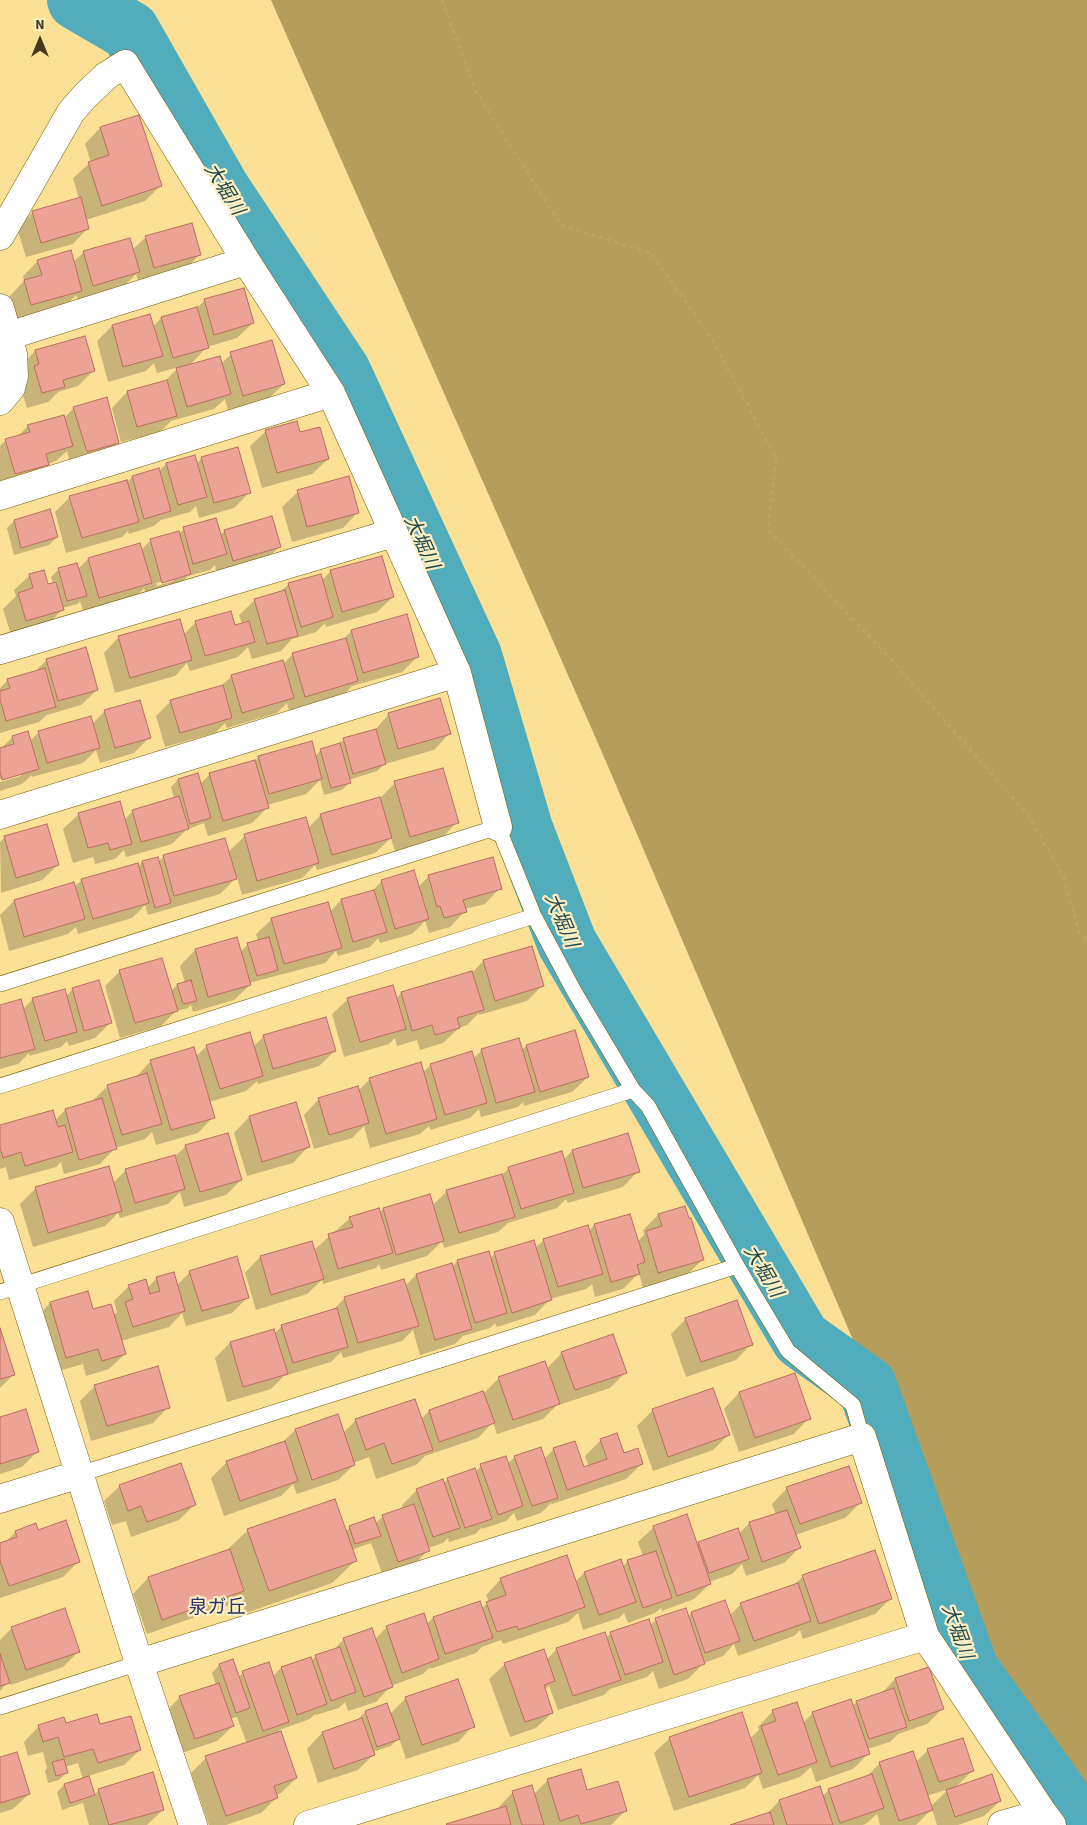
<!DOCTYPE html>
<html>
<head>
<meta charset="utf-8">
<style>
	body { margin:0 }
	#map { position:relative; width:1087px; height:1825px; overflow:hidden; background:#fbe096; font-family:"Source Sans 3",sans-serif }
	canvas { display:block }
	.north { position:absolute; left:15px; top:15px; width:50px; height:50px; -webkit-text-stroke:4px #feefc3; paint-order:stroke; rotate:0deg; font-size:14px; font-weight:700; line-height:20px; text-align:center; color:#453b1c }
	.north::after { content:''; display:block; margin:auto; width:18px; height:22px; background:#453b1c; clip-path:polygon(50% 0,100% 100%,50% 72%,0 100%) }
</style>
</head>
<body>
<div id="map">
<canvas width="1087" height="1825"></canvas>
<div class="north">N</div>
</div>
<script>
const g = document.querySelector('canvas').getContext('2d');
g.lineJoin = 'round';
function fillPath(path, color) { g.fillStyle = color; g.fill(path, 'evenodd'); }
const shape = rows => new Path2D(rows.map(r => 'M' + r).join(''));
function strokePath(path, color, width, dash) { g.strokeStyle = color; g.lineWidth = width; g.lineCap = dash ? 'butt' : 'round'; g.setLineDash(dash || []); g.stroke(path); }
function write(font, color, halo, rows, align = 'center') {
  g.font = font + ' "Source Sans 3","Noto Sans JP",sans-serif'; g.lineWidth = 4.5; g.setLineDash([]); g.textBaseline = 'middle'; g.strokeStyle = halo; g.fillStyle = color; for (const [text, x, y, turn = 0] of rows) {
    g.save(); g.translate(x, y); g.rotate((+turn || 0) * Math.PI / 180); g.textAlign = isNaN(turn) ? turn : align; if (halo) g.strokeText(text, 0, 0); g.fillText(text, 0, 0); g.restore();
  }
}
const forest = shape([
	[271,0,1087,0,1087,1814,974,1623,601,750]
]);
const shadow = shape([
	[100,128,160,186,145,201,86,220,88,228,73,244,26,257,17,228,33,212,79,199,73,178,91,162,85,144],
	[146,237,200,254,185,270,139,283,136,274,123,287,78,300,76,295,66,306,16,320,9,297,24,281,23,276,38,261,73,262,84,252,132,250],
	[243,290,253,323,237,338,207,347,189,366,221,364,231,354,284,384,268,399,228,411,225,399,214,409,171,421,160,432,121,442,112,408,127,392,164,382,179,367,157,373,154,363,146,371,108,382,97,341,112,326,153,327,161,318,196,309,204,301],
	[84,337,94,370,78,386,58,392,48,402,27,408,19,382,20,367,35,351],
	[74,408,118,443,103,458,71,467,67,451,56,461,47,464,32,480,0,489,0,446,6,440,17,437,28,426,64,418],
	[266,431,299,434,328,459,312,474,262,488,250,446],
	[202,458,250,492,234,508,199,518,196,506,190,512,161,520,154,526,129,534,128,531,122,537,66,553,55,512,70,497,126,483,132,477,158,472,166,464,197,463],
	[298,492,358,512,343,528,292,542,282,507],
	[14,521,57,537,49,545,14,555,7,528],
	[184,529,220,535,225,531,279,547,264,562,217,575,215,565,210,570,188,576,175,589,147,597,144,588,135,598,84,613,80,601,78,604,62,608,62,610,47,625,11,635,3,609,16,596,14,590,30,575,47,585,53,584,51,577,59,569,78,569,88,559,139,544,141,550,151,540,179,534],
	[173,578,173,581,157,586,156,583],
	[381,558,393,597,377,612,326,627,325,623,316,632,292,639,281,651,252,659,248,647,238,657,190,671,187,663,175,676,115,693,104,653,119,637,183,635,196,622,234,627,242,624,239,615,255,600,280,592,289,584,321,581,330,572],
	[406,616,417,657,402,672,352,686,342,697,289,712,287,703,277,713,227,728,225,723,215,733,165,747,156,716,171,701,220,687,232,676,283,664,293,654,343,640,351,631],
	[47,660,97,690,81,705,47,715,39,722,0,733,0,688,8,680,34,672],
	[105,711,150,737,134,753,100,763,96,750,83,763,32,777,32,775,22,784,0,791,0,782,21,776,21,773,0,779,0,749,13,737,30,741,39,732,92,724],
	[389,714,449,734,434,750,385,764,377,771,349,780,350,782,342,790,324,795,320,780,306,794,267,805,267,808,252,823,208,836,204,823,186,830,172,844,126,857,124,850,115,859,95,864,93,857,73,863,63,829,79,814,124,820,133,811,174,799,171,787,178,780,200,784,210,774,255,761,259,757,315,756,321,750,338,745,344,739,374,731],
	[395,783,457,822,442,838,395,851,391,838,375,853,317,870,315,865,302,878,242,895,237,877,220,894,148,915,145,905,132,918,78,934,76,927,68,934,9,951,0,915,14,901,74,887,82,880,138,867,142,862,158,862,163,857,224,839,228,852,245,836,308,828,321,815,379,799],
	[5,837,58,865,42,880,1,893,0,842],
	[429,876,500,888,485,904,465,909,465,911,450,927,429,933,425,921,412,934,380,943,378,938,370,947,338,956,336,951,325,963,249,983,250,985,234,1000,193,1012,191,1005,188,1008,176,1011,161,1026,120,1038,105,986,120,971,171,991,177,985,185,983,180,966,195,950,236,939,240,952,248,944,258,941,256,934,272,919,330,912,341,900,371,892,382,881,418,887],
	[531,948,542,986,527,1001,479,1015,479,1013,467,1025,459,1028,443,1043,420,1050,417,1040,397,1046,395,1038,389,1044,344,1057,332,1014,348,999,396,999,401,993,472,973,483,961],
	[73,989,110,1023,95,1038,69,1046,67,1041,61,1047,29,1056,29,1053,18,1064,0,1069,0,1006,23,1009,33,999,66,996],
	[574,1031,588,1077,572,1092,524,1106,523,1102,518,1107,481,1117,479,1109,470,1118,430,1130,429,1126,420,1134,370,1148,364,1126,352,1138,314,1149,304,1115,319,1099,358,1091,370,1079,422,1073,431,1065,473,1059,482,1050,521,1051,526,1046],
	[264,1036,335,1051,319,1066,258,1084,257,1081,246,1091,209,1102,213,1117,198,1133,156,1145,152,1132,145,1139,115,1148,100,1164,64,1174,61,1162,56,1167,9,1180,6,1167,0,1169,0,1127,55,1121,65,1110,92,1101,108,1086,136,1077,151,1061,195,1057,207,1046,253,1047],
	[249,1117,308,1147,293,1163,247,1176,234,1133],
	[628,1135,638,1171,623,1187,568,1203,566,1199,557,1208,508,1223,498,1232,444,1248,442,1241,427,1256,381,1270,379,1264,376,1268,323,1284,322,1280,307,1294,256,1310,245,1273,260,1257,312,1242,314,1250,350,1218,379,1213,383,1209,429,1196,432,1206,447,1191,502,1175,509,1168,563,1160,572,1151],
	[186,1146,241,1180,226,1195,184,1207,180,1192,168,1204,120,1218,118,1213,105,1226,33,1247,20,1204,36,1188,113,1183,126,1170,174,1157],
	[684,1208,702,1260,687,1275,643,1288,639,1273,623,1289,595,1297,592,1284,586,1289,550,1299,535,1315,497,1327,495,1323,490,1328,463,1336,455,1344,420,1355,413,1330,402,1341,343,1358,341,1352,331,1362,284,1376,271,1389,227,1402,215,1358,230,1343,273,1330,274,1334,282,1326,332,1311,345,1298,405,1286,416,1275,452,1267,457,1261,490,1258,495,1254,535,1248,544,1240,589,1231,594,1225,637,1242,644,1235,643,1230,658,1215],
	[190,1272,248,1297,232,1313,186,1326,182,1313,169,1327,121,1341,125,1354,109,1369,86,1376,83,1364,51,1373,35,1319,50,1303,113,1315,117,1312,114,1301,129,1286,147,1288,157,1278,176,1286],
	[686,1319,751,1344,736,1360,686,1377,671,1334],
	[0,1330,13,1375,0,1388],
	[562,1353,626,1372,610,1388,559,1405,559,1403,543,1419,497,1434,493,1422,478,1438,425,1456,416,1465,376,1479,369,1457,353,1463,354,1465,338,1480,297,1494,293,1484,281,1496,224,1516,211,1478,227,1462,282,1443,295,1430,337,1416,343,1433,356,1420,421,1419,429,1411,482,1393,483,1394,499,1378,546,1369],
	[794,1375,809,1418,794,1434,739,1452,724,1409,739,1393],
	[95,1386,168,1407,153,1423,91,1441,80,1401],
	[653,1410,728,1435,713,1450,653,1471,637,1426],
	[0,1418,37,1452,22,1467,0,1474],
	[601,1440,624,1455,642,1464,626,1479,552,1504,551,1503,541,1513,517,1521,514,1513,506,1521,482,1529,482,1527,475,1534,449,1542,448,1538,443,1543,428,1548,428,1550,413,1566,383,1576,371,1543,351,1550,355,1561,332,1583,246,1613,239,1594,227,1606,147,1634,133,1594,148,1578,226,1551,248,1530,345,1532,350,1527,375,1524,383,1516,403,1509,402,1505,417,1490,443,1484,448,1479,475,1472,481,1466,507,1464,515,1457,544,1459,554,1449,583,1469,589,1467,585,1456],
	[120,1486,194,1505,179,1520,131,1537,126,1521,112,1525,104,1501],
	[787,1488,860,1503,845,1518,795,1535,799,1548,784,1563,746,1576,742,1564,732,1574,709,1582,710,1584,694,1599,662,1611,661,1608,655,1613,628,1623,624,1613,619,1618,583,1630,578,1613,568,1622,503,1644,501,1640,482,1647,476,1653,430,1669,430,1667,423,1674,391,1686,376,1702,348,1711,345,1702,339,1708,316,1715,315,1714,310,1719,279,1730,296,1778,281,1793,275,1795,276,1798,261,1813,226,1825,209,1825,191,1773,206,1758,247,1744,237,1717,230,1719,233,1726,217,1741,179,1754,165,1713,180,1697,216,1685,212,1673,219,1665,232,1661,238,1677,243,1673,272,1677,281,1668,310,1658,311,1661,316,1656,332,1651,344,1639,375,1639,387,1627,426,1625,433,1618,479,1603,481,1609,489,1602,486,1595,501,1579,575,1582,584,1573,622,1567,627,1562,643,1556,638,1542,654,1527,696,1545,699,1543,739,1534,749,1523,776,1515,772,1504],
	[16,1532,79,1561,63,1577,0,1598,0,1544,5,1542],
	[803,1576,891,1598,875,1614,803,1639,800,1630,794,1636,738,1656,734,1644,723,1656,704,1663,688,1679,659,1689,653,1671,647,1677,610,1689,604,1695,558,1710,549,1686,544,1691,552,1713,536,1728,510,1737,489,1679,505,1664,546,1660,557,1649,606,1638,611,1633,650,1625,656,1620,685,1610,688,1617,692,1613,725,1602,729,1616,741,1604,793,1586],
	[12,1628,79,1651,63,1667,11,1685,9,1681,0,1691,0,1640],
	[895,1679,942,1709,927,1724,898,1734,890,1742,867,1749,868,1754,853,1769,816,1782,811,1767,800,1777,763,1789,758,1775,745,1788,674,1811,654,1753,670,1738,749,1739,759,1730,758,1727,773,1711,803,1723,813,1713,852,1706,857,1702,881,1694],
	[406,1698,473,1726,458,1742,406,1759,399,1738,391,1746,373,1752,373,1755,358,1770,318,1783,307,1749,322,1733,359,1721,358,1719,365,1712,390,1714],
	[65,1724,99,1726,140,1750,124,1765,88,1776,94,1795,99,1790,163,1810,147,1825,89,1825,83,1803,62,1810,57,1792,64,1785,83,1780,78,1763,65,1767,67,1772,59,1780,48,1783,45,1771,47,1768,43,1752,28,1756,24,1742,39,1726],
	[928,1750,972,1771,955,1788,1000,1801,984,1816,958,1825,937,1825,932,1809,916,1825,880,1825,877,1814,867,1823,863,1825,734,1825,767,1814,779,1801,819,1788,822,1796,829,1790,866,1777,880,1763,915,1763],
	[949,1789,930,1807,926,1796],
	[0,1758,29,1794,13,1809,0,1813],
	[548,1780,586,1791,626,1810,611,1825,447,1825,498,1810,498,1808,513,1792,534,1794]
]);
const river = shape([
	[77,0,130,31,220,189,341,372,472,656,523,829,567,943,801,1339,867,1386,969,1670,1080,1825]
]);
const building = shape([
	[139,115,162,186,102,206,88,162,109,155,100,127,139,115],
	[81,197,89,229,41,243,32,211,81,197],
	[192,223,201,255,154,268,145,236,192,223],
	[130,238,140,272,93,286,83,251,130,238],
	[71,250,82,291,31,305,24,280,42,275,37,260,71,250],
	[244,288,254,323,214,335,204,299,244,288],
	[197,307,209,348,173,358,161,317,197,307],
	[150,314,163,356,123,367,112,325,150,314],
	[85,336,95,371,63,380,65,387,42,393,34,366,39,364,35,350,85,336],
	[272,340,285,384,243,396,230,352,272,340],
	[220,356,231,394,187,407,176,368,220,356],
	[167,380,177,416,137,427,127,391,167,380],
	[107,397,119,443,87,452,73,407,107,397],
	[64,415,73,446,46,454,49,465,15,474,5,439,30,432,27,425,64,415],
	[297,421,300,432,320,427,329,459,277,473,265,430,297,421],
	[238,447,251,493,214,503,201,457,238,447],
	[195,455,207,497,178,505,166,463,195,455],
	[159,468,171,511,144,519,132,476,159,468],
	[349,476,359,513,307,527,297,490,349,476],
	[127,480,139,522,82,538,69,496,127,480],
	[50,509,58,537,21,548,14,520,50,509],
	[272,516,281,547,233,561,224,530,272,516],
	[216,518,227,554,193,564,183,527,216,518],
	[179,531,191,574,162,583,150,539,179,531],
	[140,543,152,583,99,598,88,558,140,543],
	[382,556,394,597,342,612,330,570,382,556],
	[77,563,87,596,67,601,58,568,77,563],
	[44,570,48,584,56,582,64,610,26,621,18,593,33,588,29,574,44,570],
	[321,574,333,617,301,627,288,583,321,574],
	[285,590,298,636,267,644,254,599,285,590],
	[231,611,235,625,249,621,255,642,205,656,195,621,231,611],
	[407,614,419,657,363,673,351,630,407,614],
	[180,619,192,660,130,678,118,636,180,619],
	[346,638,358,681,305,697,292,653,346,638],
	[86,647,98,690,58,701,46,659,86,647],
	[283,660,294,698,242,713,231,675,283,660],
	[45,668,56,707,6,721,0,699,0,691,10,688,7,679,45,668],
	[223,685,232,718,180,733,170,700,223,685],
	[440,698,451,734,398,749,388,713,440,698],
	[140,700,151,738,115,748,104,710,140,700],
	[91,716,100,748,47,763,38,731,91,716],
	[376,729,386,764,353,774,343,738,376,729],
	[28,731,39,769,2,780,0,771,0,748,14,744,12,736,28,731],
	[312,741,322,779,269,794,258,756,312,741],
	[340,743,351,783,331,788,320,749,340,743],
	[255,760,269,808,223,821,209,773,255,760],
	[443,768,459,823,410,837,394,781,443,768],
	[198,773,211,818,190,824,178,779,198,773],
	[179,796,189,829,141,842,132,810,179,796],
	[380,797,392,838,332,855,320,814,380,797],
	[120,801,132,844,110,850,108,843,88,848,78,813,120,801],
	[306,817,319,863,257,881,244,834,306,817],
	[47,824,59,865,16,878,4,836,47,824],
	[225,838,237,879,174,896,163,855,225,838],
	[158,857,171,903,155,908,142,861,158,857],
	[493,857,502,889,463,900,467,912,444,918,440,906,437,907,428,875,493,857],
	[138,863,149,903,93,919,81,879,138,863],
	[414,870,429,919,395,929,381,880,414,870],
	[74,882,85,919,24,937,14,900,74,882],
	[374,890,387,932,353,942,341,899,374,890],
	[328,902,342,948,284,964,271,918,328,902],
	[237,937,251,985,208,997,195,949,237,937],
	[269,937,278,970,257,976,247,943,269,937],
	[532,946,544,986,495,1001,483,960,532,946],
	[162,958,178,1011,135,1023,119,970,162,958],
	[472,971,484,1010,457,1018,460,1028,435,1035,432,1025,412,1031,401,992,472,971],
	[99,980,112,1023,84,1031,72,988,99,980],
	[191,980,197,1001,183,1004,177,984,191,980],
	[393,985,406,1029,360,1042,347,998,393,985],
	[65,989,77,1032,45,1041,32,998,65,989],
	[21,999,35,1049,0,1058,0,1005,21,999],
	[326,1017,336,1051,273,1069,263,1035,326,1017],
	[575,1030,589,1077,540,1092,526,1045,575,1030],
	[250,1032,263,1076,220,1089,206,1045,250,1032],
	[519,1038,535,1092,496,1103,481,1049,519,1038],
	[194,1047,215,1118,171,1130,150,1060,194,1047],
	[472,1051,487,1103,445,1115,430,1064,472,1051],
	[421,1062,437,1119,386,1134,369,1078,421,1062],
	[147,1073,162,1124,122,1135,107,1085,147,1073],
	[358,1086,369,1123,329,1135,318,1098,358,1086],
	[102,1098,117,1149,79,1160,65,1109,102,1098],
	[296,1102,310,1147,262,1162,249,1116,296,1102],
	[53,1110,58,1127,65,1125,73,1152,25,1166,21,1152,3,1158,0,1147,0,1125,53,1110],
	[228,1133,242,1180,200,1192,185,1145,228,1133],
	[628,1133,640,1172,583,1188,572,1150,628,1133],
	[562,1151,574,1193,521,1209,508,1167,562,1151],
	[175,1155,185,1189,135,1203,125,1169,175,1155],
	[109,1166,122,1211,48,1233,35,1187,109,1166],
	[502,1174,515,1217,459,1233,446,1190,502,1174],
	[430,1194,444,1241,396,1255,383,1208,430,1194],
	[685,1206,689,1218,691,1218,704,1260,658,1273,646,1231,662,1226,658,1214,685,1206],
	[379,1208,393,1253,338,1269,328,1234,353,1227,349,1217,379,1208],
	[630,1214,645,1262,637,1265,640,1274,611,1282,594,1224,630,1214],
	[588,1225,603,1274,558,1287,543,1239,588,1225],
	[534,1240,552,1300,512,1313,494,1252,534,1240],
	[312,1241,324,1279,271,1295,260,1256,312,1241],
	[489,1251,507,1313,475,1323,457,1260,489,1251],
	[237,1256,249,1298,202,1311,189,1271,237,1256],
	[452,1263,472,1329,435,1340,416,1274,452,1263],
	[174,1272,185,1311,133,1327,125,1302,133,1299,128,1285,146,1279,150,1294,160,1291,156,1277,174,1272],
	[404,1279,419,1326,358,1343,344,1297,404,1279],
	[88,1291,93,1309,111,1304,126,1354,102,1361,98,1349,66,1358,50,1302,88,1291],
	[737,1300,753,1345,701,1362,685,1318,737,1300],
	[337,1308,348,1347,293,1363,281,1325,337,1308],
	[0,1328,15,1375,0,1379,0,1328],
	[274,1329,288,1374,243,1387,230,1342,274,1329],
	[613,1334,627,1373,575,1390,561,1352,613,1334],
	[545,1361,560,1404,513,1420,498,1377,545,1361],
	[158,1366,170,1408,107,1426,94,1385,158,1366],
	[795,1373,811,1419,755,1438,739,1392,795,1373],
	[713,1388,730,1435,668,1457,652,1409,713,1388],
	[483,1391,495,1423,439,1442,429,1410,483,1391],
	[415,1399,433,1450,392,1464,384,1443,366,1450,355,1419,415,1399],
	[26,1409,39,1452,0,1464,0,1417,26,1409],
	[338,1414,355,1465,312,1480,295,1429,338,1414],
	[617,1433,624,1453,638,1448,643,1464,567,1490,553,1448,575,1441,584,1467,607,1459,600,1439,617,1433],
	[285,1441,298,1481,240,1501,226,1461,285,1441],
	[541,1447,558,1498,532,1506,514,1456,541,1447],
	[506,1456,523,1506,498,1515,480,1464,506,1456],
	[181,1463,196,1505,147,1522,141,1506,128,1511,119,1485,181,1463],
	[849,1466,862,1503,800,1524,786,1487,849,1466],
	[475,1468,492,1519,465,1528,447,1478,475,1468],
	[443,1479,460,1528,433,1537,416,1489,443,1479],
	[335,1499,357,1561,269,1591,247,1529,335,1499],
	[414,1504,430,1551,398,1562,382,1515,414,1504],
	[787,1510,801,1548,762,1562,749,1522,787,1510],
	[687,1514,711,1584,677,1596,653,1526,687,1514],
	[374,1517,381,1536,355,1544,349,1526,374,1517],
	[66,1520,80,1562,9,1586,0,1561,0,1543,17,1537,15,1531,36,1523,38,1530,66,1520],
	[738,1528,749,1559,709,1573,698,1542,738,1528],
	[230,1549,244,1591,162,1620,148,1577,230,1549],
	[875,1550,892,1599,819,1624,802,1575,875,1550],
	[656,1551,672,1598,643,1608,627,1560,656,1551],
	[567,1555,585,1607,518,1630,517,1626,497,1632,486,1602,506,1595,500,1578,567,1555],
	[621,1559,636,1602,599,1615,584,1572,621,1559],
	[798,1583,811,1621,754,1641,740,1603,798,1583],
	[725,1600,740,1641,705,1653,691,1612,725,1600],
	[480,1601,493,1638,445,1654,433,1617,480,1601],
	[65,1608,80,1652,26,1670,11,1627,65,1608],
	[686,1608,705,1664,674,1675,655,1618,686,1608],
	[424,1613,439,1659,402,1673,386,1626,424,1613],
	[649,1619,663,1662,625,1675,610,1632,649,1619],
	[372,1628,393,1687,364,1697,343,1638,372,1628],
	[605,1632,621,1680,573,1696,556,1648,605,1632],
	[340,1647,356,1692,331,1701,315,1655,340,1647],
	[544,1649,555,1681,544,1685,553,1713,525,1722,504,1663,544,1649],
	[0,1654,10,1683,0,1686,0,1654],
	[311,1657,327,1704,297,1715,281,1667,311,1657],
	[233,1659,250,1708,236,1713,219,1664,233,1659],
	[269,1662,289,1722,263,1731,242,1671,269,1662],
	[929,1667,944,1709,909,1721,895,1678,929,1667],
	[458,1679,475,1727,422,1745,405,1697,458,1679],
	[219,1683,234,1726,195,1739,179,1696,219,1683],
	[894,1688,907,1727,869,1739,856,1701,894,1688],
	[851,1699,870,1754,831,1767,812,1712,851,1699],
	[797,1702,817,1762,778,1775,761,1726,776,1721,772,1710,797,1702],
	[387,1703,400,1739,377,1747,365,1711,387,1703],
	[742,1712,762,1773,689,1797,669,1737,742,1712],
	[97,1714,100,1724,131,1716,141,1750,98,1763,93,1749,64,1757,58,1737,43,1742,38,1725,64,1717,66,1723,97,1714],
	[362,1718,375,1755,334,1769,322,1732,362,1718],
	[281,1731,297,1778,274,1786,278,1798,226,1816,205,1756,281,1731],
	[963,1738,974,1771,939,1782,927,1749,963,1738],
	[913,1751,933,1810,899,1821,879,1762,913,1751],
	[17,1752,30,1794,0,1803,0,1757,17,1752],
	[64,1759,68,1773,56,1776,52,1762,64,1759],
	[581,1769,587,1790,618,1781,627,1811,581,1824,578,1815,560,1821,547,1779,581,1769],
	[153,1772,164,1810,109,1825,98,1789,153,1772],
	[872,1774,884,1808,840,1823,828,1789,872,1774],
	[992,1774,1001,1801,955,1817,946,1790,992,1774],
	[89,1776,95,1795,70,1803,64,1784,89,1776],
	[532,1785,544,1825,522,1825,512,1791,532,1785],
	[820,1786,833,1825,787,1825,779,1800,820,1786],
	[506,1806,511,1825,447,1825,446,1824,506,1806],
	[770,1812,774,1825,730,1825,770,1812]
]);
const path = shape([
	[442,0,475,90,561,225,651,253,712,339,776,458,768,530,887,655,1029,816,1063,876,1079,932,1087,940]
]);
const service = shape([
	[0,984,498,827,534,916,574,991,633,1090],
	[0,1086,534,916],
	[0,1292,633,1090,648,1106,737,1266,788,1351,853,1405,862,1437],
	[80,1474,737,1266],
	[0,1707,139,1663]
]);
const minor = shape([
	[0,236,71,112,85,96,106,76,125,64,246,261,331,393,457,673,0,815],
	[0,308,13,354,14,376,11,388,0,401],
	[8,336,246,261],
	[0,496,331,393],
	[0,650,393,533],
	[457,673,498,827],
	[0,1222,139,1663,193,1825],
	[0,1499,80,1474],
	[925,1636,1043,1813],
	[139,1663,862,1437,925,1636,308,1825],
	[1002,1825,1043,1813,1052,1825]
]);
const waterNames = [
	["大堀川",223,190,58],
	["大堀川",420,543,65],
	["大堀川",560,921,67],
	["大堀川",762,1272,59],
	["大堀川",956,1632,70]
];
const neighbourhoodNames = [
	["泉ガ丘",217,1609]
];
fillPath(forest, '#b59e5c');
fillPath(shadow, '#0003');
strokePath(river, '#51acbc', 60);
fillPath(building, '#eca395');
strokePath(building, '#b96e61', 1);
strokePath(service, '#745c05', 16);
strokePath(minor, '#745c05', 29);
strokePath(path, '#b9a46a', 3, [4, 4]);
strokePath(service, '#fff', 15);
strokePath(minor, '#fff', 28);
write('italic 19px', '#1e484f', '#feefc3', waterNames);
write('19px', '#26336c', '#feefc3', neighbourhoodNames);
</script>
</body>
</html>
